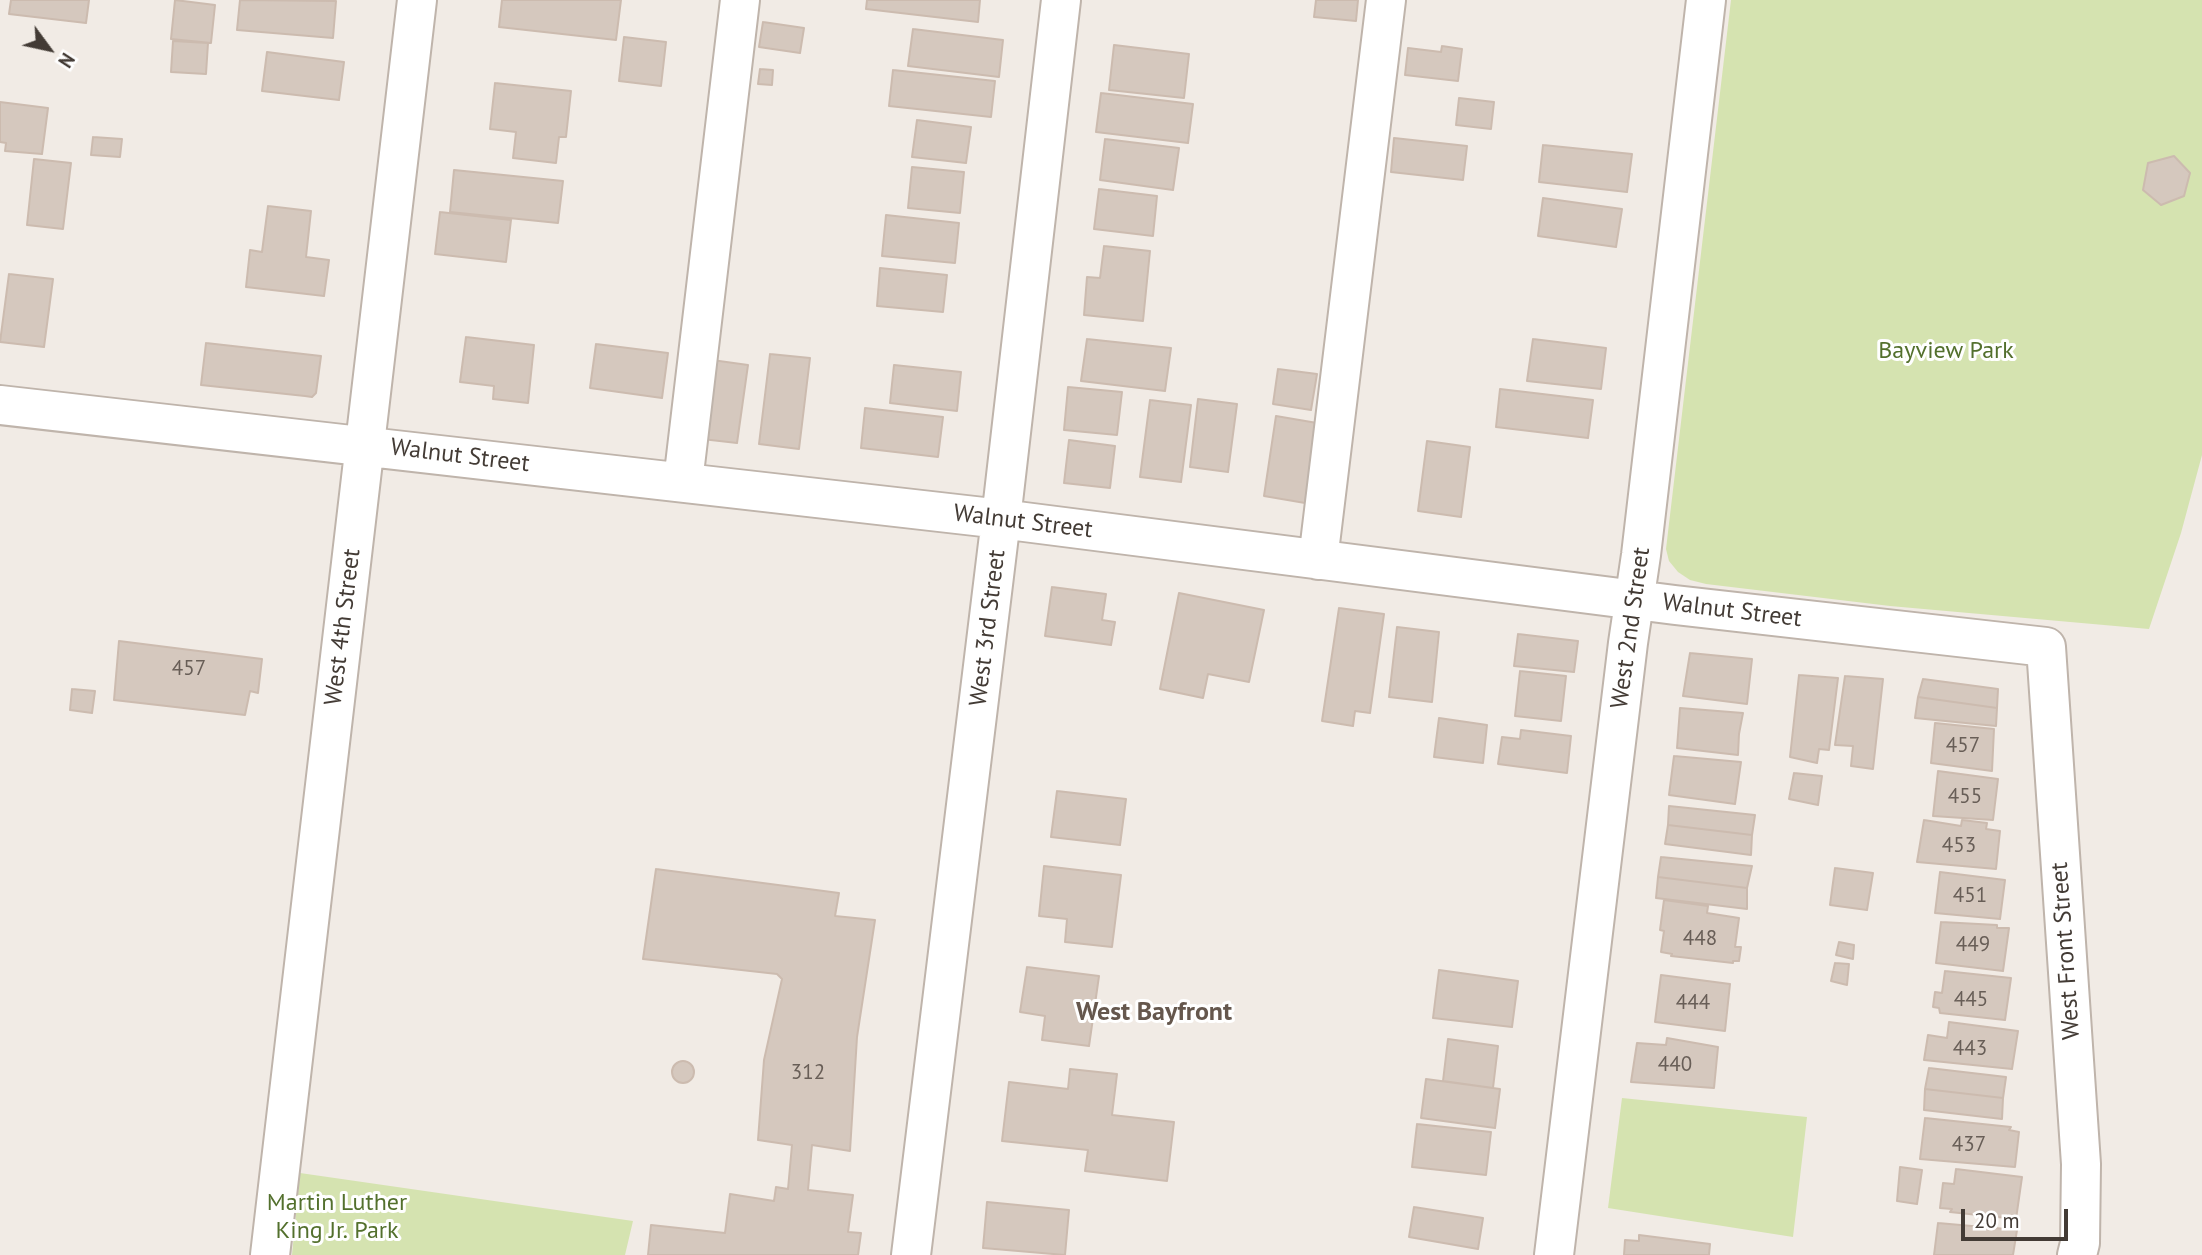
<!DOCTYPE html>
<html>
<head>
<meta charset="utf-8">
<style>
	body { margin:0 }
	#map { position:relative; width:2202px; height:1255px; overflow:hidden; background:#f1ebe5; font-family:"PT Sans",sans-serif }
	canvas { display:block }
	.north { position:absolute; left:14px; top:14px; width:70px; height:70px; -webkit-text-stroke:5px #fff; paint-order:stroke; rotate:123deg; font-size:19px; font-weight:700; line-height:28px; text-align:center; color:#433b35 }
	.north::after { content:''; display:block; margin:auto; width:24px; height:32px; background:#433b35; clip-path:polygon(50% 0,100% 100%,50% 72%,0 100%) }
	.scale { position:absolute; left:1961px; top:1209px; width:107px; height:32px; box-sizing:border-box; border:4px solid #433b35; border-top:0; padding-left:9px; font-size:21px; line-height:24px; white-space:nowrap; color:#433b35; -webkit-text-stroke:5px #fff; paint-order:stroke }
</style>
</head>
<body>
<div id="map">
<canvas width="2202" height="1255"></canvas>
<div class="north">N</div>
<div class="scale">20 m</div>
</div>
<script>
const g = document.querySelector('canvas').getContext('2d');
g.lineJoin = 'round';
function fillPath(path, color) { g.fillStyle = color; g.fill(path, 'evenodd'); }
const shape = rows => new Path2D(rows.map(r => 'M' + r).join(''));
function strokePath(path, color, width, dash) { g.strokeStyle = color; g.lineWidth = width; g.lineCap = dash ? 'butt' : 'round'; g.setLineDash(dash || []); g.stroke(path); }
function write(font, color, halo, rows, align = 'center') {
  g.font = font + ' "PT Sans",sans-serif'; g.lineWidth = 6; g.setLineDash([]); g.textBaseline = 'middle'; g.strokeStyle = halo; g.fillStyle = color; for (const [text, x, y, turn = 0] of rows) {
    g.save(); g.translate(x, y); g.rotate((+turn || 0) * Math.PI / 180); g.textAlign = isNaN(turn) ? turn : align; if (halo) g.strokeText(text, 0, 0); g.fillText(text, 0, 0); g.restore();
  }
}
const green = shape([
	[1731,0,2202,0,2202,455,2181,533,2149,629,1890,606,1706,584,1690,580,1678,572,1669,561,1666,549],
	[1622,1098,1807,1117,1793,1237,1608,1208],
	[300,1173,633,1221,625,1255,292,1255]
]);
const building = shape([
	[11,0,89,0,86,23,9,14,11,0],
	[175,0,215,5,211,43,171,39,175,0],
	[240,0,336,1,333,38,237,30,240,0],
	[502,0,621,0,616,40,499,27,502,0],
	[867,0,980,0,978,22,866,9,867,0],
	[1316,0,1358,0,1356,21,1314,17,1316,0],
	[763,22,804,28,800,53,759,47,763,22],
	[913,29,1003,40,999,77,908,66,913,29],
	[624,37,666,42,661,86,619,81,624,37],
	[173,41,208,43,206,74,171,72,173,41],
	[1114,45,1189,54,1184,98,1109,90,1114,45],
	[1442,46,1462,49,1458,81,1405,75,1408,48,1441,52,1442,46],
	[267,52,344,62,339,100,262,91,267,52],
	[760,69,773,70,772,85,758,84,760,69],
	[893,70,995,81,991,117,889,106,893,70],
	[495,83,571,91,566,137,559,137,556,163,513,158,516,132,490,129,495,83],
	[1101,93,1193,104,1188,143,1096,132,1101,93],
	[1459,98,1494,102,1491,129,1456,125,1459,98],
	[0,102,48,108,42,154,5,151,6,143,0,142,0,102],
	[917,120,971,127,966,163,912,157,917,120],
	[93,137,122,139,120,157,91,155,93,137],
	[1394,138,1467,146,1463,180,1391,172,1394,138],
	[1105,139,1179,148,1173,190,1100,180,1105,139],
	[1543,145,1632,154,1627,192,1539,182,1543,145],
	[2174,156,2190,173,2184,196,2161,205,2143,190,2148,163,2174,156],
	[34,159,71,163,63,229,27,225,34,159],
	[912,167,964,172,960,213,908,208,912,167],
	[454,170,563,181,558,223,450,212,454,170],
	[1099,189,1157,196,1153,236,1094,229,1099,189],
	[1543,198,1622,209,1616,247,1538,236,1543,198],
	[268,206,311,211,306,257,329,260,324,296,246,287,250,250,262,252,268,206],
	[440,212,511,220,506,262,435,254,440,212],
	[886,215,959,223,955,263,882,256,886,215],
	[1104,246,1150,251,1143,321,1084,315,1087,277,1100,278,1104,246],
	[880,268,947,275,943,312,877,306,880,268],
	[9,274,53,279,44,347,0,342,9,274],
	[466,337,534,345,528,403,493,399,494,386,460,382,466,337],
	[1087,339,1171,348,1165,391,1081,381,1087,339],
	[1533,339,1606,348,1601,389,1527,381,1533,339],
	[206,343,321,356,316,393,312,397,305,396,201,385,206,343],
	[596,344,668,353,662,398,590,388,596,344],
	[770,354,810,358,799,449,759,444,770,354],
	[712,360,748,365,737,443,702,439,712,360],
	[894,365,961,372,957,411,890,403,894,365],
	[1278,369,1317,374,1311,410,1273,404,1278,369],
	[1068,387,1122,392,1117,435,1064,430,1068,387],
	[1500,389,1593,400,1588,438,1496,427,1500,389],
	[1198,399,1237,404,1228,472,1190,467,1198,399],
	[1150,400,1191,405,1181,482,1140,477,1150,400],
	[865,408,943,417,938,457,861,448,865,408],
	[1276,416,1317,423,1305,503,1264,496,1276,416],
	[1069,440,1115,446,1110,488,1064,483,1069,440],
	[1427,441,1470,447,1461,517,1418,511,1427,441],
	[1052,587,1106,594,1102,620,1115,622,1111,645,1045,636,1052,587],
	[1179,593,1264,610,1249,682,1208,674,1203,698,1160,689,1179,593],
	[1339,608,1384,614,1370,713,1355,711,1353,726,1322,721,1339,608],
	[1397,627,1439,632,1432,702,1389,697,1397,627],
	[1518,634,1578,641,1574,672,1514,666,1518,634],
	[119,641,262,659,258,693,250,691,245,715,114,700,119,641],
	[1690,653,1752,659,1747,704,1683,696,1690,653],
	[1520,671,1566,676,1561,721,1515,716,1520,671],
	[1799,675,1838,678,1829,750,1819,749,1817,763,1790,757,1799,675],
	[1845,676,1883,679,1873,769,1851,766,1853,746,1835,745,1845,676],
	[1923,679,1998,689,1997,708,1918,697,1923,679],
	[72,689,95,691,92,713,70,710,72,689],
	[1918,697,1997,708,1996,726,1915,718,1918,697],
	[1680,708,1743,713,1739,734,1738,755,1677,748,1680,708],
	[1439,718,1487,725,1483,763,1434,757,1439,718],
	[1935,723,1994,729,1992,771,1931,763,1935,723],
	[1521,730,1571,736,1567,773,1498,764,1502,737,1520,739,1521,730],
	[1674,756,1741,762,1735,804,1669,795,1674,756],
	[1938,771,1998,779,1993,820,1933,816,1938,771],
	[1794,773,1822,776,1818,805,1789,799,1794,773],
	[1057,791,1126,799,1120,845,1051,837,1057,791],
	[1669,806,1755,815,1752,835,1668,825,1669,806],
	[1924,820,1961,826,1962,820,1987,823,1986,829,2000,831,1996,869,1917,862,1924,820],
	[1668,825,1752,835,1751,855,1665,844,1668,825],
	[1661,857,1752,866,1747,888,1658,877,1661,857],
	[1044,866,1121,875,1112,947,1065,942,1067,919,1039,916,1044,866],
	[1835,868,1873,873,1867,910,1830,905,1835,868],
	[656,869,839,893,835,916,875,920,857,1037,850,1151,812,1145,808,1190,853,1195,848,1232,861,1233,858,1255,648,1255,651,1225,725,1233,730,1194,774,1201,776,1187,788,1189,792,1145,758,1140,764,1060,782,979,777,974,643,959,656,869],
	[1940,872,2005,880,2000,919,1935,913,1940,872],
	[1658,877,1747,888,1747,909,1656,898,1658,877],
	[1664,900,1708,906,1707,913,1739,918,1735,947,1741,947,1739,961,1733,961,1733,963,1671,956,1672,954,1661,952,1664,931,1660,930,1664,900],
	[1941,922,1997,925,1997,928,2009,928,2003,971,1936,963,1941,922],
	[1839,942,1854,945,1853,959,1836,955,1839,942],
	[1835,963,1849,964,1847,985,1831,981,1835,963],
	[1027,967,1099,976,1089,1046,1042,1040,1045,1016,1020,1012,1027,967],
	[1439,970,1518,981,1512,1027,1433,1018,1439,970],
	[1945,971,2011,978,2005,1020,1940,1013,1939,1008,1933,1007,1935,992,1942,993,1945,971],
	[1661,975,1730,984,1725,1031,1655,1022,1661,975],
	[1949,1022,2018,1031,2012,1069,1924,1060,1928,1035,1947,1038,1949,1022],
	[1667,1038,1718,1047,1714,1088,1631,1082,1637,1043,1666,1045,1667,1038],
	[1448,1039,1498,1046,1493,1088,1443,1081,1448,1039],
	'672 1072a11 11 0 1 1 22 0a11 11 0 1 1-22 0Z',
	[1929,1068,2006,1077,2003,1098,1925,1089,1929,1068],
	[1070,1069,1117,1074,1112,1115,1174,1122,1167,1181,1085,1171,1088,1150,1002,1141,1009,1082,1068,1089,1070,1069],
	[1426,1079,1500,1089,1495,1128,1421,1118,1426,1079],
	[1925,1089,2003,1098,2002,1119,1924,1110,1925,1089],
	[1925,1118,2011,1127,2009,1130,2019,1132,2015,1167,1920,1159,1925,1118],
	[1417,1124,1491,1132,1486,1175,1412,1167,1417,1124],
	[1900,1167,1922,1170,1917,1204,1897,1201,1900,1167],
	[1956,1169,2022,1177,2016,1219,1950,1212,1952,1209,1940,1208,1943,1183,1954,1184,1956,1169],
	[987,1202,1069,1210,1065,1255,983,1248,987,1202],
	[1414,1207,1483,1218,1478,1249,1409,1237,1414,1207],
	[1938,1223,2017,1230,2013,1255,1934,1255,1938,1223],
	[1639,1235,1710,1244,1709,1255,1624,1255,1625,1240,1639,1241,1639,1235]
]);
const minor = shape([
	[0,405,1001,519,1675,605,2046,647,2081,1164,2080,1243,2077,1255],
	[683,482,740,0],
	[1318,560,1386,0],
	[270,1255,417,0],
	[911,1255,1001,519,1061,0],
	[1554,1255,1628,643,1641,555,1706,0]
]);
const numberNames = [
	["457",189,669],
	["457",1963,746],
	["455",1965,797],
	["453",1959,846],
	["451",1970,896],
	["448",1700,939],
	["449",1973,945],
	["445",1971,1000],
	["444",1693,1003],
	["443",1970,1049],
	["440",1675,1065],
	["312",808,1073],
	["437",1969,1145]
];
const parkNames = [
	["Bayview Park",1946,351],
	["Martin Luther",337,1203],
	["King Jr. Park",337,1231]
];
const streetNames = [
	["Walnut Street",460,456,7],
	["Walnut Street",1023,522,7],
	["Walnut Street",1732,611,7],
	["West 4th Street",343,627,-83],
	["West 3rd Street",988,628,-83],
	["West 2nd Street",1631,628,-82],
	["West Front Street",2066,951,-94]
];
const neighbourhoodNames = [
	["West Bayfront",1154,1013]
];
fillPath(green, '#d5e3b0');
fillPath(building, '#d5c8be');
strokePath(building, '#ccbbaf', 2);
strokePath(minor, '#bfb4ab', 42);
strokePath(minor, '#fff', 38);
write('21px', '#685e57', null, numberNames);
write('24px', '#53702d', '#fff', parkNames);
write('24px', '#433b35', '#fff', streetNames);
write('bold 26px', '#65574d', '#fff', neighbourhoodNames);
</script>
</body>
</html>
